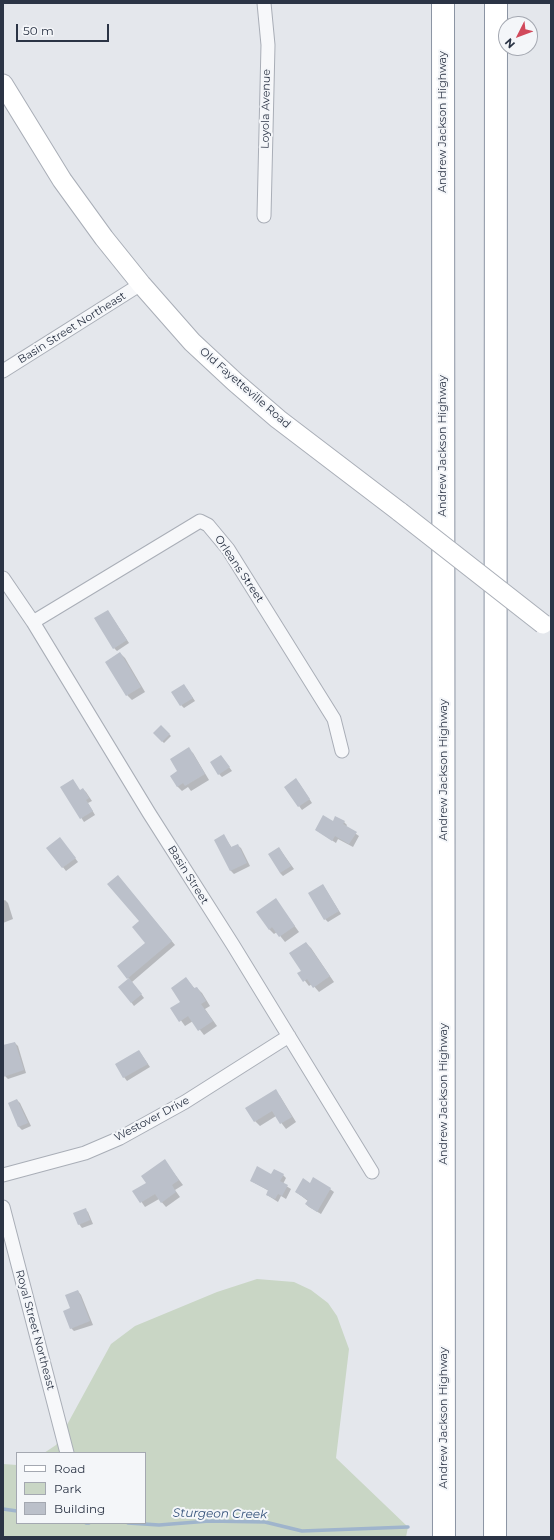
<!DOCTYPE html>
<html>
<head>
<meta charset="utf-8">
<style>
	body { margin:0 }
	#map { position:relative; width:554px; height:1540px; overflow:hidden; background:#e4e7ec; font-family:Montserrat,sans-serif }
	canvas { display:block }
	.frame { position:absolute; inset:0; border:4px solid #2b3445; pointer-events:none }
	.legend { position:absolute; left:16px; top:1452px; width:130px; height:72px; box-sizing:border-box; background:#f4f6f9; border:1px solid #a4a8b1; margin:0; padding:5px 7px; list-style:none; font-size:12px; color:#2b3445 }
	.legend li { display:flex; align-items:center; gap:8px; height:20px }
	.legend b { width:20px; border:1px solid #a4a8b1 }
	.north { position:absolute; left:498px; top:16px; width:40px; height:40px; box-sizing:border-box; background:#f4f6f9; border:1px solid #a4a8b1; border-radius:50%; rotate:228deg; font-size:11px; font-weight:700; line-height:16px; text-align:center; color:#2b3445 }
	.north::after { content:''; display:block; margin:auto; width:14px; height:18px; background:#d1495b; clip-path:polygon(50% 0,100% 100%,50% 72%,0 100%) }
	.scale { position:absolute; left:16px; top:24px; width:93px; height:18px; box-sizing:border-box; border:2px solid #2b3445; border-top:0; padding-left:5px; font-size:12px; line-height:14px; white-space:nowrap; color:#2b3445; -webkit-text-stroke:3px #f4f6f9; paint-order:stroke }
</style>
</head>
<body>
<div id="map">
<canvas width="554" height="1540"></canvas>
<div class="frame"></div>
<ul class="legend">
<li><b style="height:5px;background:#fff"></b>Road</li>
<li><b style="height:11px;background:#c9d6c5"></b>Park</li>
<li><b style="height:11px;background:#bbc0ca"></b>Building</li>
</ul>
<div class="north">N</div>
<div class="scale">50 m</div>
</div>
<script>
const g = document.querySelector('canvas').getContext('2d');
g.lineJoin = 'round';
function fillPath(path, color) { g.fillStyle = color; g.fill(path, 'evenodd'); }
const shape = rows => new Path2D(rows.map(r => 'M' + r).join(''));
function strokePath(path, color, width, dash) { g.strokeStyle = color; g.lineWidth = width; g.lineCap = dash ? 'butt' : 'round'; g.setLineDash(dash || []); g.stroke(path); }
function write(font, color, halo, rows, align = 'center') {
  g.font = font + ' Montserrat,sans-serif'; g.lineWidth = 4; g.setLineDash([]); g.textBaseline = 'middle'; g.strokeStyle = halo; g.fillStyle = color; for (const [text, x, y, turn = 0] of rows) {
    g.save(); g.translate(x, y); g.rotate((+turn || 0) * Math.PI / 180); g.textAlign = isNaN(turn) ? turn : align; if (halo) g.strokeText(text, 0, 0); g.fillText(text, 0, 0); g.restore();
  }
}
const green = shape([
	[257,1279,294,1282,311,1290,328,1303,337,1316,349,1349,336,1458,408,1527,406,1537,3,1537,3,1464,17,1465,17,1523,145,1523,145,1453,44,1453,56,1445,111,1344,135,1326,217,1292]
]);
const shadow = shape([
	[108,611,129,643,117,651,114,648],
	[120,653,125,658,145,692,132,700,127,695],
	[187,689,195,701,184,708,181,705],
	[161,726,171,736,164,743,154,733],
	[188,749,193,753,209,780,191,791,188,787,182,791,177,786,179,772],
	[221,756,232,771,222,777,219,774],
	[73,780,80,791,83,789,86,792,92,801,88,803,95,815,84,822,61,787],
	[299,783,312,803,302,810,285,787],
	[333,822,344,822,347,825,346,827,359,836,353,847,338,839,336,843,316,830],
	[224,836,232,848,237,845,241,848,250,866,234,874,231,871,215,840],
	[63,842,78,862,66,871,48,848],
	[279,848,294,869,283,876,280,873],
	[118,876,175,945,132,982,144,998,134,1006,131,1002,129,979,118,966,146,943,140,921],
	[323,885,341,914,328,922,325,919],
	[5,900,8,903,13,919,3,923,3,901],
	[276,900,299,932,285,942,277,932,274,934,269,929],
	[306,943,311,948,334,982,319,992,312,984,309,986,299,973,303,971],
	[186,978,195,989,197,988,202,993,210,1006,205,1009,217,1026,204,1035,193,1021,185,1026,172,1008,181,1002],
	[15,1043,18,1046,26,1073,8,1079,5,1076,3,1070,3,1047],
	[139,1051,150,1067,127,1081,124,1077],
	[275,1091,280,1096,296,1122,286,1129,276,1116,260,1126,255,1121],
	[17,1100,20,1103,31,1126,22,1130,19,1127],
	[164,1160,183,1185,175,1190,180,1197,166,1207,159,1199,145,1207,134,1191,148,1183],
	[283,1175,286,1178,283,1184,291,1189,286,1199,281,1196,278,1202,267,1195,269,1191,251,1181],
	[311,1184,330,1189,334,1192,321,1214,309,1207,306,1204,308,1201,296,1192],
	[85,1209,88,1212,93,1224,82,1228,79,1224],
	[78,1291,81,1295,93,1325,74,1331,71,1328,71,1309]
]);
const stream = shape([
	[3,1509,17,1511],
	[86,1523,89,1523],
	[128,1523,159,1525,209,1521,265,1522,302,1531,408,1527]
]);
const building = shape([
	[108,610,127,640,113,649,94,618],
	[120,652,141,687,126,696,105,662],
	[184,684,193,698,180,706,171,692],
	[161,725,170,734,162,742,153,733],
	[189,747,205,774,185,786,183,783,177,787,170,776,177,771,170,759],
	[221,755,230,767,218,775,210,762],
	[296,778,310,799,298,807,284,787],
	[73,779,80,790,83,788,89,798,86,800,93,811,80,819,60,787],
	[323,815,333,821,335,816,345,821,343,824,357,832,349,844,335,836,332,841,315,830],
	[224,834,231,847,238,844,247,863,230,871,214,840],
	[60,837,76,858,62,868,46,848],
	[279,847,291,866,280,873,268,854],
	[118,875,172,941,127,979,117,966,145,943,132,927,139,921,107,884],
	[323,884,339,911,324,920,308,893],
	[276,898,295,926,279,937,272,927,269,930,256,912],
	[306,942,330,976,313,988,307,979,303,982,297,973,301,971,289,953],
	[186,977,194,988,197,987,206,1001,201,1004,213,1021,198,1031,188,1016,179,1022,170,1008,180,1002,171,988],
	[129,978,142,994,131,1003,118,987],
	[15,1042,24,1070,3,1077,3,1045],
	[139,1050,148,1064,123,1078,115,1064],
	[276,1089,292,1117,280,1124,272,1111,254,1122,245,1108],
	[17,1099,28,1123,18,1127,8,1103],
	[165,1159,179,1180,172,1185,176,1192,161,1203,155,1194,140,1203,132,1191,146,1183,141,1176],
	[257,1166,271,1174,274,1169,284,1174,280,1181,288,1185,282,1196,278,1194,275,1199,266,1195,268,1190,250,1181],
	[313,1177,331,1188,317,1212,305,1204,308,1200,295,1192,303,1178,310,1183],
	[86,1208,90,1220,78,1225,73,1213],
	[78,1290,90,1321,70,1329,63,1311,70,1308,65,1295]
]);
const street = shape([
	[264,216,268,45,264,3],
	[3,371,141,284],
	[3,578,33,622,149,813,233,945,372,1172],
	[33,622,200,521,208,525,228,549,334,719,342,751],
	[3,1175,85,1153,120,1138,185,1102,289,1036],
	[3,1207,67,1453]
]);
const secondary = shape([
	[3,84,62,180,104,238,141,284,192,342,235,382,278,419,400,512]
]);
const highway = shape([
	[443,3,444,1537],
	[495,1537,496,3]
]);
const secondaryBridge = shape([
	[400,512,543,624]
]);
const streetNames = [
	["Loyola Avenue",266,109,-89],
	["Andrew Jackson Highway",443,122,-90],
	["Basin Street Northeast",72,328,-32],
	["Old Fayetteville Road",245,388,41],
	["Andrew Jackson Highway",443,446,-90],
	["Orleans Street",239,569,56],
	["Andrew Jackson Highway",444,770,-90],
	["Basin Street",188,875,58],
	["Andrew Jackson Highway",444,1094,-90],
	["Westover Drive",152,1119,-28],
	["Royal Street Northeast",35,1330,75],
	["Andrew Jackson Highway",444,1418,-90]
];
const waterNames = [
	["Sturgeon Creek",220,1514,1]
];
fillPath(green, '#c9d6c5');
fillPath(shadow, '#0003');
strokePath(stream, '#9fb4cc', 3.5);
fillPath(building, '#bbc0ca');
strokePath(street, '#a9aeb7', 15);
strokePath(secondary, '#a9aeb7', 21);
strokePath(highway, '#8b94a3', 24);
strokePath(street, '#f7f8fa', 13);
strokePath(secondary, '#fff', 19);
strokePath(highway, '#fff', 22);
strokePath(secondaryBridge, '#a9aeb7', 21, []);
strokePath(secondaryBridge, '#fff', 19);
write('11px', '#2b3445', '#f4f6f9', streetNames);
write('italic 12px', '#34527a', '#f4f6f9', waterNames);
</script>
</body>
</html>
